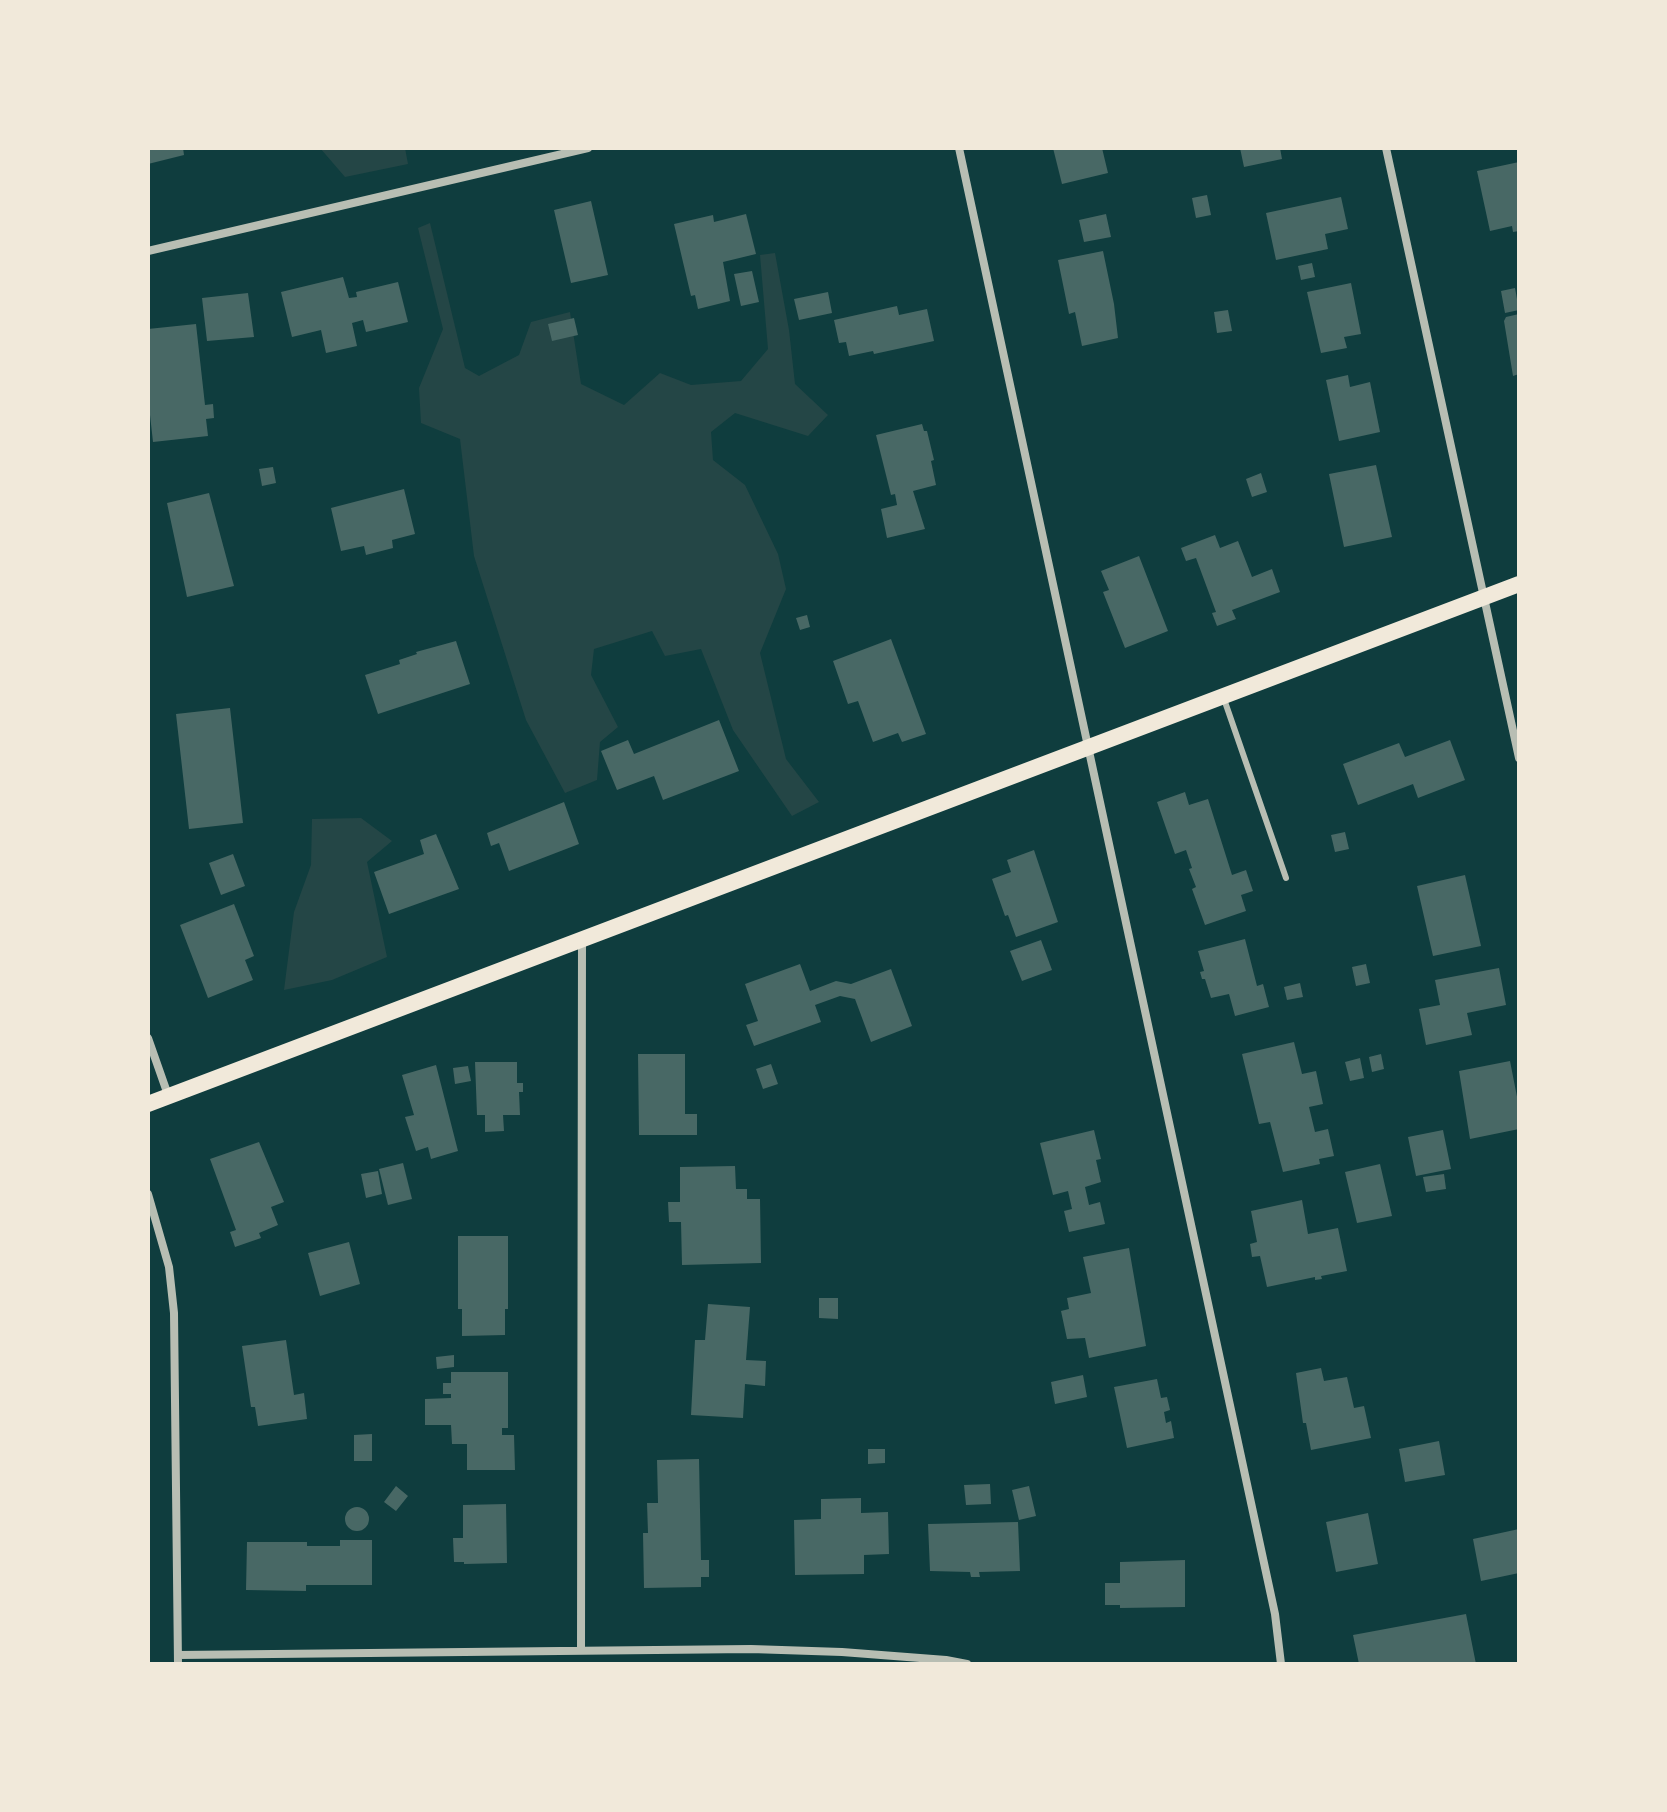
<!DOCTYPE html>
<html>
<head>
<meta charset="utf-8">
<style>
	body { margin:0 }
	#map { position:relative; width:1667px; height:1812px; overflow:hidden; background:#0f3d3e; font-family:"PT Sans",sans-serif }
	canvas { display:block }
	.frame { position:absolute; inset:0; border:150px solid #f1e9da; pointer-events:none }
</style>
</head>
<body>
<div id="map">
<canvas width="1667" height="1812"></canvas>
<div class="frame"></div>
</div>
<script>
const g = document.querySelector('canvas').getContext('2d');
g.lineJoin = 'round';
function fillPath(path, color) { g.fillStyle = color; g.fill(path, 'evenodd'); }
const shape = rows => new Path2D(rows.map(r => 'M' + r).join(''));
function strokePath(path, color, width, dash) { g.strokeStyle = color; g.lineWidth = width; g.lineCap = dash ? 'butt' : 'round'; g.setLineDash(dash || []); g.stroke(path); }
const green = shape([
	[320,148,405,148,408,164,345,177],
	[430,223,465,368,479,376,519,355,531,322,570,312,581,384,624,405,660,373,691,385,741,381,768,349,760,255,775,253,789,330,795,384,828,415,808,436,735,413,711,432,713,460,745,485,778,554,786,589,760,653,786,759,819,802,792,816,733,730,701,649,665,656,652,631,594,649,591,675,618,727,600,742,597,780,565,793,526,720,474,556,460,439,421,423,419,388,443,329,418,228],
	[361,818,392,841,367,862,387,957,332,980,284,990,294,912,311,865,312,819]
]);
const building = shape([
	[148,148,183,148,184,155,148,164],
	[1053,148,1102,148,1108,173,1062,184],
	[1240,148,1280,148,1282,159,1244,167],
	[1519,162,1519,231,1513,232,1512,226,1490,231,1477,171],
	[1207,195,1211,215,1196,218,1192,198],
	[1341,197,1348,229,1325,234,1328,249,1276,260,1266,213],
	[591,201,608,275,571,283,554,210],
	[746,214,756,254,723,262,730,301,698,309,695,295,691,296,674,224,713,215,714,222],
	[1106,214,1111,237,1084,242,1079,220],
	[1103,251,1114,304,1118,338,1082,346,1075,312,1069,314,1058,260],
	[1312,263,1315,277,1301,280,1298,266],
	[752,271,759,302,741,306,734,274],
	[343,277,349,298,357,297,356,292,398,282,408,322,366,332,363,320,352,323,357,346,326,353,321,330,292,337,281,292],
	[1351,283,1361,334,1344,337,1347,348,1321,353,1307,292],
	[1515,288,1519,310,1505,313,1501,291],
	[828,292,832,313,799,320,794,299],
	[248,293,254,337,207,341,202,298],
	[897,306,899,315,927,309,934,341,874,354,873,351,849,356,846,342,839,343,834,320],
	[1228,310,1232,331,1217,333,1214,312],
	[1519,314,1519,374,1513,376,1504,321,1506,317],
	[574,318,578,335,552,341,548,324],
	[196,324,205,405,213,404,214,418,206,419,208,436,153,442,148,397,148,329],
	[1348,375,1350,387,1370,382,1380,432,1339,441,1326,380],
	[922,424,924,431,927,431,934,460,931,461,936,485,913,491,925,529,887,538,881,509,897,505,895,494,891,495,876,435],
	[1376,465,1392,537,1344,547,1329,474],
	[273,467,276,483,262,486,259,469],
	[1261,473,1267,492,1252,497,1246,479],
	[404,489,415,534,392,540,393,548,366,555,364,546,341,551,331,508],
	[209,493,234,586,187,597,167,503],
	[1215,535,1220,548,1238,541,1252,577,1272,569,1280,592,1232,610,1236,619,1217,626,1212,613,1216,612,1196,558,1186,561,1181,548],
	[1139,556,1168,631,1125,648,1103,592,1109,590,1101,571],
	[807,615,810,627,800,630,796,618],
	[891,639,926,734,902,742,898,733,873,742,858,701,848,704,833,661],
	[456,641,470,684,378,714,365,675,400,664,399,660,417,654,416,652],
	[230,708,243,823,189,829,176,714],
	[719,720,739,771,663,800,654,776,617,790,601,751,628,740,634,754],
	[1450,740,1465,780,1418,798,1413,784,1358,805,1343,764,1399,743,1405,757],
	[1185,792,1189,805,1208,799,1232,875,1246,870,1253,891,1241,895,1246,911,1205,925,1192,889,1196,887,1189,869,1192,868,1186,850,1175,854,1157,802],
	[564,802,579,844,509,871,499,843,491,846,487,833],
	[1345,832,1349,849,1335,852,1331,835],
	[436,834,459,889,389,914,374,872,424,854,420,840],
	[1034,850,1058,922,1016,937,1008,915,1005,916,992,879,1011,872,1007,860],
	[233,854,245,886,221,895,209,863],
	[1465,875,1481,946,1433,956,1417,886],
	[234,904,254,956,245,960,253,980,208,998,180,925],
	[1245,939,1257,986,1263,984,1269,1007,1235,1016,1229,994,1211,998,1205,979,1202,979,1200,972,1204,971,1198,951],
	[1041,940,1052,970,1022,981,1010,951],
	[800,964,810,991,836,981,851,984,891,969,912,1026,871,1042,855,999,840,996,815,1005,821,1022,754,1046,746,1025,758,1021,745,984],
	[1366,964,1370,983,1356,986,1352,967],
	[1499,968,1506,1005,1467,1013,1472,1035,1426,1045,1419,1009,1440,1005,1435,980],
	[1300,983,1303,997,1287,1000,1284,987],
	[1294,1042,1302,1074,1316,1071,1323,1104,1309,1107,1315,1132,1328,1129,1334,1156,1319,1159,1320,1164,1283,1172,1270,1122,1259,1124,1242,1054],
	[638,1054,685,1054,685,1114,697,1114,697,1135,639,1135],
	[1381,1054,1384,1069,1372,1072,1369,1057],
	[1360,1058,1364,1078,1350,1081,1345,1062],
	[1510,1061,1519,1107,1519,1129,1470,1139,1459,1071],
	[475,1062,517,1062,517,1083,523,1083,523,1092,519,1092,520,1115,503,1115,504,1131,485,1132,485,1115,477,1115],
	[771,1064,778,1084,763,1089,756,1069],
	[436,1065,458,1151,431,1159,428,1147,416,1151,405,1117,414,1115,402,1075],
	[468,1066,471,1081,455,1084,453,1068],
	[1094,1130,1101,1159,1096,1160,1101,1182,1085,1187,1089,1205,1100,1202,1105,1224,1069,1232,1064,1211,1072,1209,1068,1191,1053,1195,1040,1143],
	[1443,1130,1451,1169,1416,1176,1408,1137],
	[259,1142,284,1202,271,1207,278,1225,259,1233,261,1238,235,1247,230,1232,236,1230,210,1159],
	[403,1163,412,1199,388,1205,379,1169],
	[1380,1164,1392,1216,1357,1223,1345,1172],
	[735,1166,736,1189,747,1189,747,1199,760,1199,761,1263,682,1265,681,1222,669,1222,668,1202,680,1202,680,1167],
	[378,1171,382,1194,366,1198,361,1174],
	[1444,1174,1446,1189,1426,1192,1423,1177],
	[1302,1200,1308,1234,1338,1228,1347,1271,1321,1276,1322,1279,1315,1280,1315,1277,1267,1287,1260,1256,1252,1257,1250,1244,1257,1242,1251,1211],
	[458,1236,508,1236,508,1309,505,1309,505,1335,462,1336,462,1309,458,1309],
	[349,1242,360,1284,320,1296,308,1253],
	[1129,1248,1146,1346,1089,1358,1085,1338,1067,1339,1061,1311,1069,1309,1067,1298,1091,1293,1083,1257],
	[819,1298,838,1298,838,1319,819,1318],
	[708,1304,750,1307,746,1360,766,1361,765,1386,745,1384,743,1418,691,1415,695,1340,705,1340],
	[286,1340,294,1395,304,1393,307,1419,258,1426,255,1407,251,1407,242,1346],
	[454,1355,454,1367,437,1369,436,1357],
	[1321,1368,1324,1381,1347,1377,1354,1408,1364,1406,1371,1438,1311,1450,1306,1423,1303,1423,1296,1373],
	[451,1372,508,1372,508,1428,502,1428,502,1435,514,1435,515,1470,467,1470,467,1444,452,1444,451,1425,425,1425,425,1399,451,1398,451,1394,443,1394,443,1383,451,1383],
	[1083,1375,1087,1397,1055,1404,1051,1382],
	[1157,1379,1161,1398,1167,1397,1170,1410,1164,1412,1166,1423,1171,1421,1174,1438,1127,1448,1114,1387],
	[372,1434,372,1461,354,1461,354,1435],
	[1439,1441,1445,1475,1405,1482,1399,1449],
	[868,1449,885,1449,885,1463,868,1464],
	[699,1459,701,1560,709,1560,709,1577,701,1577,701,1587,644,1588,643,1533,648,1533,647,1503,658,1503,657,1460],
	[990,1484,991,1504,966,1505,964,1485],
	[396,1486,408,1496,396,1511,384,1502],
	[1029,1486,1036,1516,1019,1520,1012,1490],
	[861,1498,861,1513,888,1512,889,1554,864,1555,864,1574,795,1575,794,1520,821,1519,821,1499],
	[506,1504,507,1563,464,1564,464,1562,454,1562,453,1538,463,1538,463,1505],
	'345 1519a12 12 0 1 1 24 0a12 12 0 1 1-24 0Z',
	[1368,1513,1378,1564,1336,1572,1326,1522],
	[1018,1522,1020,1571,979,1572,980,1577,971,1577,970,1572,930,1571,928,1524],
	[1519,1529,1519,1573,1481,1581,1473,1539],
	[340,1540,372,1540,372,1585,306,1585,306,1591,246,1590,247,1542,307,1542,307,1546,340,1546],
	[1185,1560,1185,1607,1120,1608,1120,1605,1105,1605,1105,1583,1120,1583,1120,1562],
	[1466,1614,1476,1664,1359,1664,1353,1635]
]);
const service = shape([
	[1224,699,1286,878]
]);
const minor = shape([
	[959,148,1275,1614,1281,1664],
	[1386,148,1519,758],
	[148,251,588,148],
	[148,1038,168,1095],
	[148,1194,169,1267,174,1313,178,1664],
	[581,1649,582,938],
	[178,1655,751,1649,842,1652,946,1660,967,1664]
]);
const secondary = shape([
	[148,1104,1519,584]
]);
fillPath(green, '#244646');
fillPath(building, '#486865');
strokePath(service, '#b8beb3', 6);
strokePath(minor, '#b8beb3', 8);
strokePath(secondary, '#f1e9da', 16);
</script>
</body>
</html>
